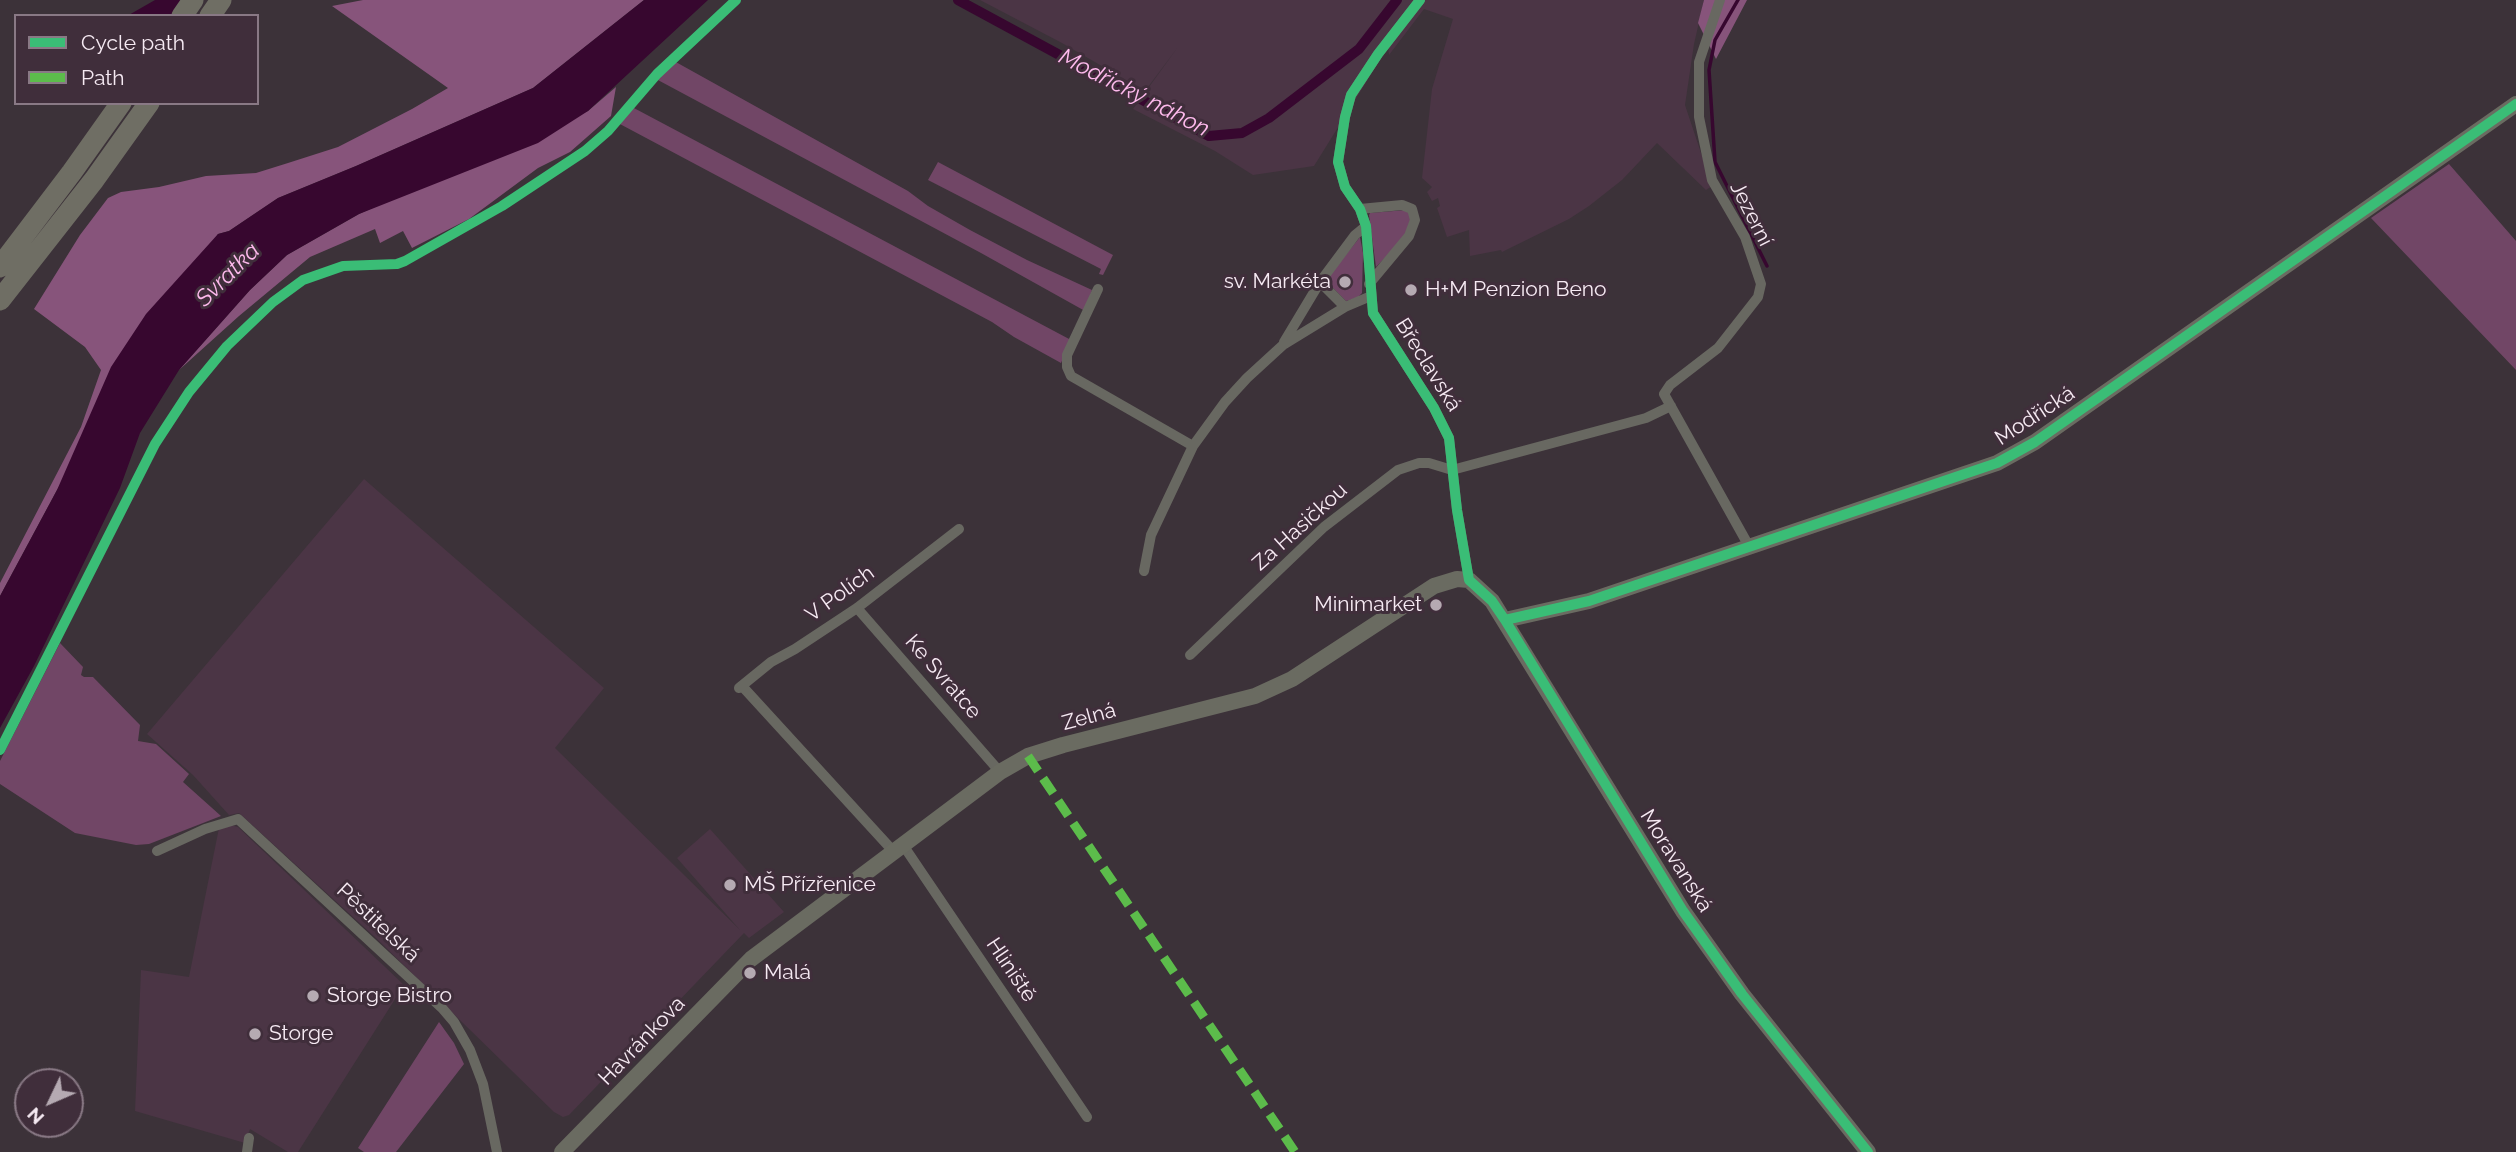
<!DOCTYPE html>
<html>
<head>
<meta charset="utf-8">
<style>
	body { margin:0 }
	#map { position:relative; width:2516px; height:1152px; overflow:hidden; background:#3c3239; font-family:Raleway,sans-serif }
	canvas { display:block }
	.legend { position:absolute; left:14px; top:14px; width:245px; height:91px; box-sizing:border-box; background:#402e3b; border:2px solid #897985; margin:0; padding:9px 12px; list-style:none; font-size:21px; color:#f6eaf3 }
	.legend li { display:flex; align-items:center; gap:14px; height:35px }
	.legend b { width:35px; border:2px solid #897985 }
	.north { position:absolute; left:14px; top:1068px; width:70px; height:70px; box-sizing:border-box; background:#402e3b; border:2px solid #897985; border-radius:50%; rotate:226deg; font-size:19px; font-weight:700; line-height:28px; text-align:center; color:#f6eaf3 }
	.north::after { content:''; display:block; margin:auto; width:24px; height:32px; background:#b5aab2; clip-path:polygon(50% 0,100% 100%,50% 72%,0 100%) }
</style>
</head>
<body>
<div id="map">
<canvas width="2516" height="1152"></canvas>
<ul class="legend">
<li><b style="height:9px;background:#3abd76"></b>Cycle path</li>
<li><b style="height:9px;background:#5cbc4b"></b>Path</li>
</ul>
<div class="north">N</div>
</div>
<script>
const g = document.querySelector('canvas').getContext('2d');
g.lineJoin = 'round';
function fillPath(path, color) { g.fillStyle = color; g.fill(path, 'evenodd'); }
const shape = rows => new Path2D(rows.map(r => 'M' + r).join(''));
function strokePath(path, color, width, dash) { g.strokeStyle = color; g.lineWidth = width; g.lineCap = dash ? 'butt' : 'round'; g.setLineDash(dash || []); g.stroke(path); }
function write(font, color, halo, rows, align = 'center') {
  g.font = font + ' Raleway,sans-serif'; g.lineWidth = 6; g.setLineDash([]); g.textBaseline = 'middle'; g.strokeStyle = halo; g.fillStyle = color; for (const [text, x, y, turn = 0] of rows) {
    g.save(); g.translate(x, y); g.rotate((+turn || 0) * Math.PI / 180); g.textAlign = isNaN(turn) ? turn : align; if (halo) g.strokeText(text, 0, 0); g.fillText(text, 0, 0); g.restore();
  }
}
const built = shape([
	[980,0,1704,0,1694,44,1685,105,1712,186,1706,190,1657,143,1622,180,1589,206,1569,219,1502,252,1501,250,1470,256,1469,230,1447,237,1437,208,1440,206,1438,198,1432,201,1427,192,1432,187,1422,178,1432,89,1453,19,1424,9,1389,55,1388,47,1314,166,1253,175,1215,151,1133,109,1178,47,1145,91,1062,43],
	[364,479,604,688,555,748,740,930,677,858,710,829,784,912,749,938,744,933,569,1115,563,1117,554,1112,376,938,239,813,229,815,193,775,147,734],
	[230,825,238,827,404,985,298,1152,288,1152,250,1129,245,1143,135,1111,141,970,189,977,219,828]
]);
const green = shape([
	[674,61,908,191,928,206,970,230,1027,260,1092,290,1085,311,981,253,656,79],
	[632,107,1071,340,1061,363,1014,337,992,322,618,123],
	[938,162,1113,255,1103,275,1099,274,1101,269,928,180],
	[2449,164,2516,241,2516,370,2371,218],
	[1406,210,1412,216,1405,237,1376,267,1369,215,1370,213],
	[1360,237,1363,253,1362,293,1357,298,1346,301,1328,283,1328,277],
	[60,643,83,667,81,675,84,677,93,677,140,725,138,741,156,744,189,774,183,782,221,816,149,844,136,845,75,833,0,784,0,761],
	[439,1022,454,1043,464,1064,396,1152,364,1152,358,1148]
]);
const forest = shape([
	[363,0,644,0,533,88,356,166,278,198,229,231,218,234,57,490,0,596,0,583,81,427,101,370,85,347,34,309,80,235,108,198,121,192,159,187,206,176,256,173,288,163,338,147,412,109,448,88,332,6],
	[1704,0,1747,0,1716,59,1698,23],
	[616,87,611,116,570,152,538,168,469,219,412,248,403,231,380,243,375,229,310,257,239,316,179,370,250,290,287,255,359,214,588,111]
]);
const water = shape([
	[155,0,201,0,168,16,127,16],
	[644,0,708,0,588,111,538,143,359,214,287,255,250,290,179,370,140,433,120,488,34,666,0,728,0,596,57,490,111,367,146,314,218,234,229,231,278,198,356,166,533,88]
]);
const stream = shape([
	[1738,0,1715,40,1709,70,1715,162,1767,266]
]);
const canal = shape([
	[958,0,1209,136,1242,133,1269,118,1359,49,1397,0]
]);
const street = shape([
	[1420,0,1378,54,1351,95,1345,117,1338,162,1345,187,1360,209,1366,226,1373,313,1434,408,1449,438,1457,510,1469,580],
	[1720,0,1699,62,1699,117,1712,180,1745,237,1761,284,1758,297,1718,348,1670,385,1664,394,1750,548],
	[1360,209,1402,205,1412,209,1415,220,1409,236,1369,284],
	[1320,282,1345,307],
	[1098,289,1067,355,1067,367,1071,376,1193,446],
	[1284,342,1320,282,1355,235,1366,226],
	[1144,571,1151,535,1193,446,1225,402,1247,378,1283,345,1345,307,1371,296],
	[857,608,1000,772],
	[1190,655,1324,527,1398,470,1419,463,1429,463,1452,470,1646,418,1671,406],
	[742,686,894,852],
	[739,688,771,662,795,649,857,608,959,529],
	[903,845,1087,1117],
	[157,851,205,829,238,819,442,1008,454,1022,470,1050,483,1084,497,1152],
	[247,1152,249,1138]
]);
const secondary = shape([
	[1505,620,1589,601,1997,463,2035,442,2516,104],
	[562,1152,751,959,1000,772,1028,756,1063,745,1255,696,1292,679,1434,586,1457,579,1469,580,1492,601,1683,911,1742,994,1868,1152]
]);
const highway = shape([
	[182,16,193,0],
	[210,16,221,0],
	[0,267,72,172,121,103],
	[0,300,94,180,149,103]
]);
const quiet = shape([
	[1028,756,1295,1152]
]);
const cycleway = shape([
	[1420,0,1378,54,1351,95,1345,117,1338,162,1345,187,1360,209,1366,226,1373,313,1434,408,1449,438,1457,510,1469,580,1492,601,1505,620,1683,911,1742,994,1868,1152],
	[1505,620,1589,601,1997,463,2035,442,2516,104],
	[0,750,155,444,189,392,227,346,273,302,303,280,343,266,397,264,405,261,502,206,585,151,608,131,657,74,736,0]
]);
const markers = [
	[1345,282,7,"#b5aab2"],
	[1411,290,7,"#b5aab2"],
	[1436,605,7,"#b5aab2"],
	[730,885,7,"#b5aab2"],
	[750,973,7,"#b5aab2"],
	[313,996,7,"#b5aab2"],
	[255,1034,7,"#b5aab2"]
];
const streetNames = [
	["Jezerní",1751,214,63],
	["Břeclavská",1428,365,58],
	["Modřická",2035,416,-33],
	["Za Hasičkou",1300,527,-42],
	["V Polích",840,594,-36],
	["Ke Svratce",943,677,49],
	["Zelná",1089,717,-15],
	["Moravanská",1676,861,58],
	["Pěstitelská",378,923,43],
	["Hliniště",1011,970,56],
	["Havránkova",642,1041,-46]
];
const poiNames = [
	["sv. Markéta",1331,282,"right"],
	["H+M Penzion Beno",1425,290],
	["Minimarket",1422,605,"right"],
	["MŠ Přízřenice",744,885],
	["Malá",764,973],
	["Storge Bistro",327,996],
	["Storge",269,1034]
];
const waterNames = [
	["Modřický náhon",1134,93,27],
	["Svratka",228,275,-45]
];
fillPath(built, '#4b3545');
fillPath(green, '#714666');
fillPath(forest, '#87547b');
fillPath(water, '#37072f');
strokePath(stream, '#37072f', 3.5);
strokePath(canal, '#37072f', 10);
strokePath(street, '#686861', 10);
strokePath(secondary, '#6a6b61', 16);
strokePath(highway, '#6f6e64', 21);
strokePath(quiet, '#5cbc4b', 9, [18, 9]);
strokePath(cycleway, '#3abd76', 10);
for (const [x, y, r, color] of markers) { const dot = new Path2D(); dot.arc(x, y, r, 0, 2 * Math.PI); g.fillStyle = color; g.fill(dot); strokePath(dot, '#402e3b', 2.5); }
write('21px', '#f6eaf3', '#402e3b', streetNames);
write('21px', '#f6eaf3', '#402e3b', poiNames, 'left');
write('italic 23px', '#fdb9ec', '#402e3b', waterNames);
</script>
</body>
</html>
